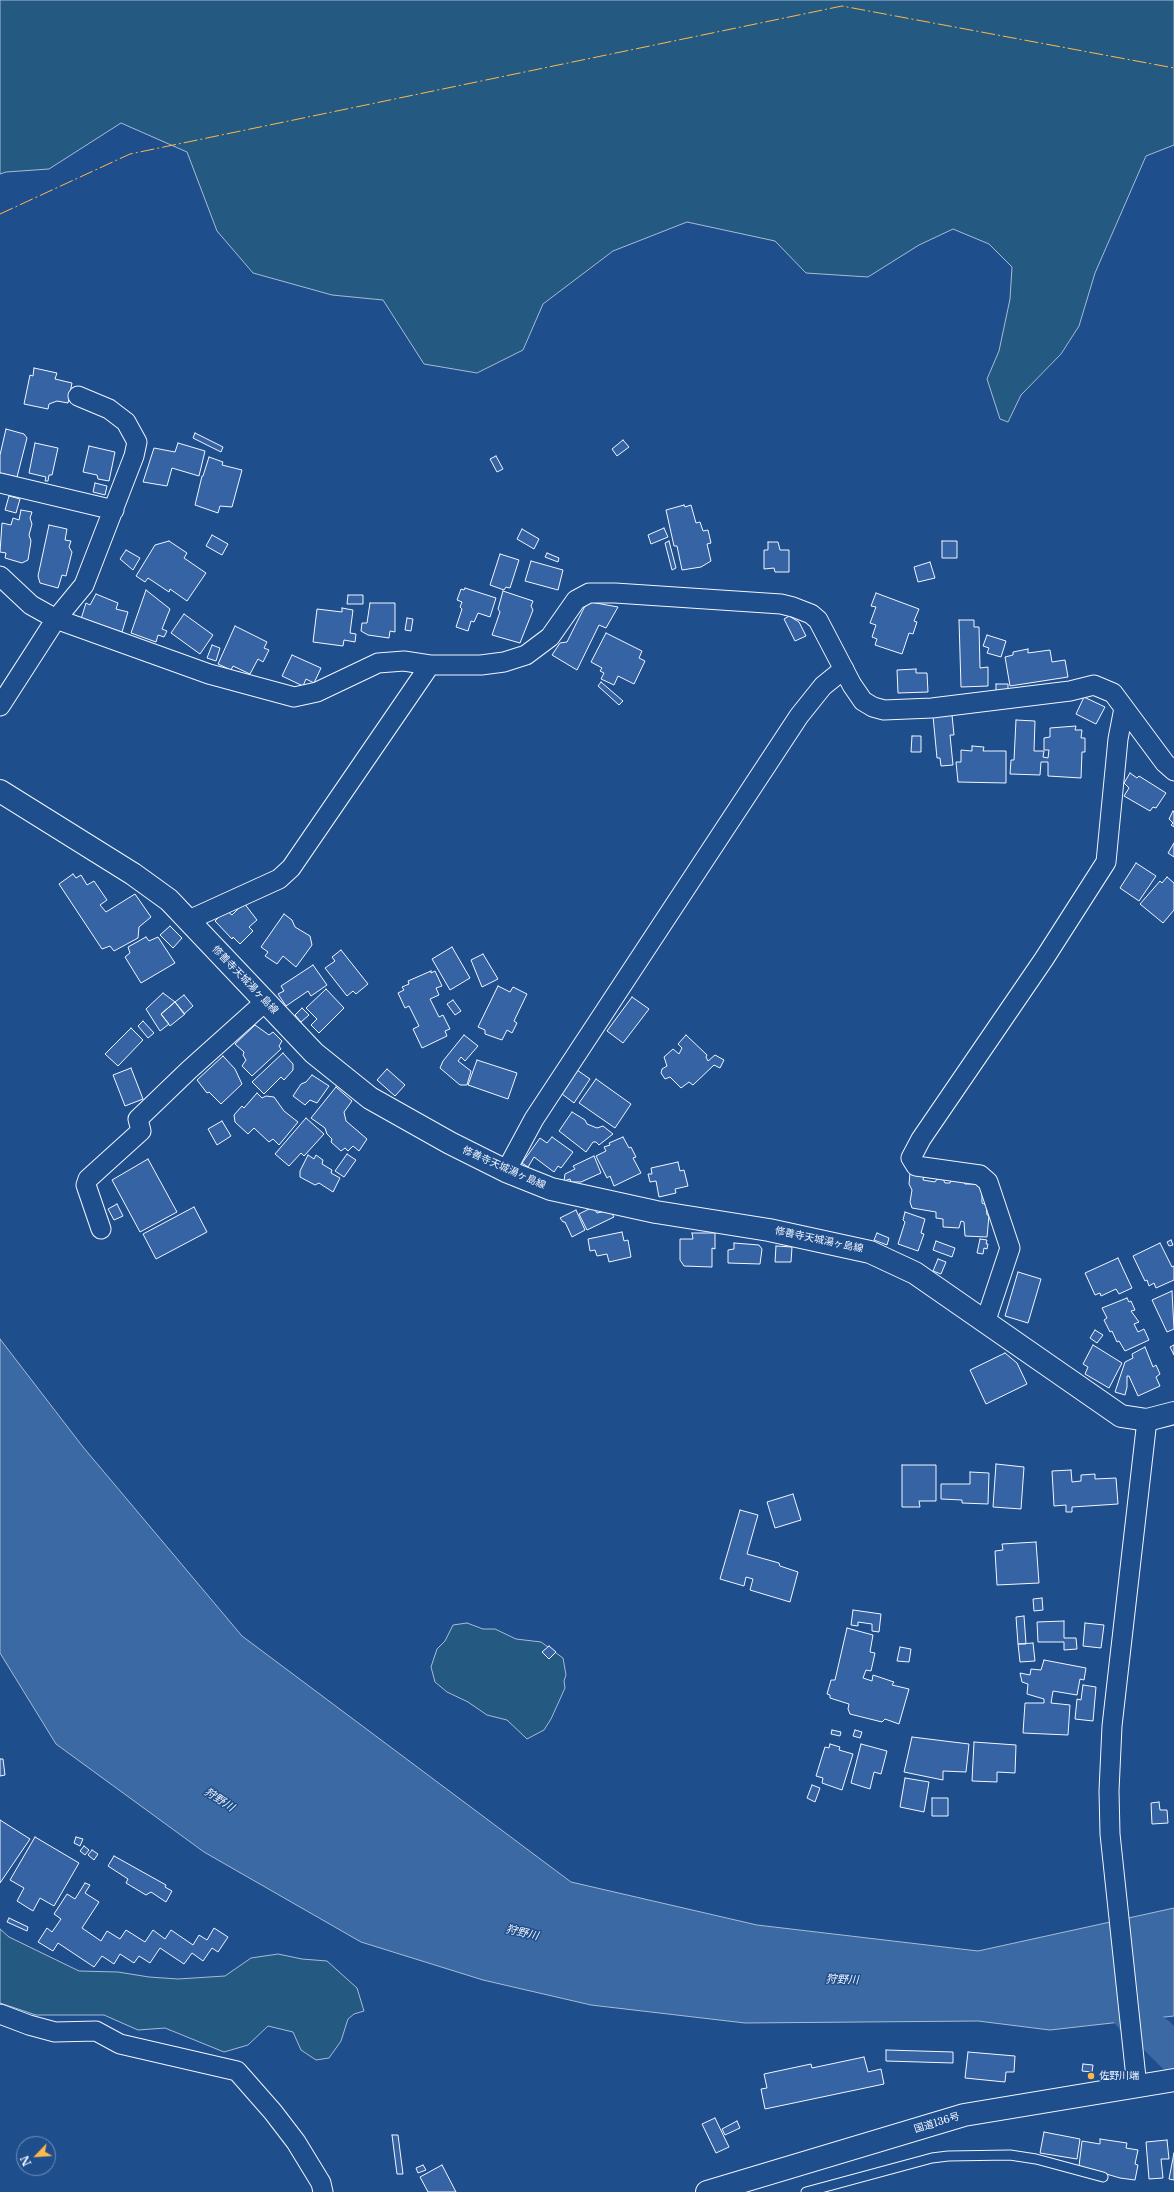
<!DOCTYPE html>
<html>
<head>
<meta charset="utf-8">
<style>
	body { margin:0 }
	#map { position:relative; width:1174px; height:2192px; overflow:hidden; background:#1f4e8c; font-family:"Libre Baskerville",serif }
	canvas { display:block }
	.north { position:absolute; left:16px; top:2136px; width:40px; height:40px; box-sizing:border-box; background:#1f4e8c; border:1px solid #7391ba; border-radius:50%; rotate:245deg; font-size:11px; font-weight:700; line-height:16px; text-align:center; color:#f2f6ff }
	.north::after { content:''; display:block; margin:auto; width:14px; height:18px; background:#ffb74d; clip-path:polygon(50% 0,100% 100%,50% 72%,0 100%) }
</style>
</head>
<body>
<div id="map">
<canvas width="1174" height="2192"></canvas>
<div class="north">N</div>
</div>
<script>
const g = document.querySelector('canvas').getContext('2d');
g.lineJoin = 'round';
function fillPath(path, color) { g.fillStyle = color; g.fill(path, 'evenodd'); }
const shape = rows => new Path2D(rows.map(r => 'M' + r).join(''));
function strokePath(path, color, width, dash) { g.strokeStyle = color; g.lineWidth = width; g.lineCap = dash ? 'butt' : 'round'; g.setLineDash(dash || []); g.stroke(path); }
function write(font, color, halo, rows, align = 'center') {
  g.font = font + ' "Libre Baskerville","Noto Sans JP",serif'; g.lineWidth = 3; g.setLineDash([]); g.textBaseline = 'middle'; g.strokeStyle = halo; g.fillStyle = color; for (const [text, x, y, turn = 0] of rows) {
    g.save(); g.translate(x, y); g.rotate((+turn || 0) * Math.PI / 180); g.textAlign = isNaN(turn) ? turn : align; if (halo) g.strokeText(text, 0, 0); g.fillText(text, 0, 0); g.restore();
  }
}
const green = shape([
	[0,0,1174,0,1174,145,1146,156,1095,273,1079,326,1061,354,1021,395,1008,422,1000,419,987,379,999,351,1010,299,1012,267,989,244,953,229,919,245,868,277,806,273,775,241,687,222,613,251,543,304,523,350,477,373,424,364,383,300,332,295,253,273,217,231,187,152,121,123,49,169,6,172,0,174,0,0],
	[467,1623,483,1629,495,1629,516,1639,541,1642,563,1658,566,1675,564,1681,565,1688,551,1719,544,1730,527,1739,507,1720,487,1715,468,1702,447,1692,435,1682,431,1667,437,1649,445,1641,453,1625,467,1623],
	[0,1929,9,1937,79,1971,118,1972,149,1977,178,1979,225,1976,251,1958,278,1954,302,1959,327,1961,357,1988,364,2011,354,2014,348,2019,341,2041,329,2058,316,2060,301,2050,293,2032,268,2026,248,2045,224,2052,165,2028,138,2030,104,2015,36,2015,0,2003,0,1929]
]);
const water = shape([
	[0,1339,83,1447,242,1636,571,1882,757,1925,978,1951,1174,1908,1174,2016,1050,2030,978,2021,745,2023,591,2005,483,1980,361,1942,204,1852,56,1744,0,1653,0,1339]
]);
const river = shape([
	[1107,1984,1139,2023,1156,2035,1174,2053]
]);
const building = shape([
	[34,368,57,373,55,379,72,383,68,403,57,401,49,404,48,409,24,404,30,375,33,376,34,368],
	[6,429,24,434,27,438,17,477,0,473,0,455,6,429],
	[195,433,223,447,221,452,193,438,195,433],
	[623,440,629,447,617,456,612,449,623,440],
	[35,443,58,448,52,475,49,475,48,481,45,481,46,477,29,473,35,443],
	[178,443,205,451,199,476,172,468,167,486,143,482,154,448,175,452,178,443],
	[89,446,115,452,109,481,98,479,97,475,83,472,89,446],
	[496,456,503,469,497,472,490,459,496,456],
	[209,457,223,462,222,465,242,470,232,507,220,506,218,513,195,505,202,476,203,476,209,457],
	[95,483,107,486,105,495,93,492,95,483],
	[9,496,20,499,16,513,5,510,9,496],
	[684,505,685,507,691,505,696,523,700,522,703,531,708,530,711,543,707,544,711,561,701,567,682,570,677,546,674,546,666,510,684,505],
	[21,510,32,512,30,518,32,524,29,535,31,541,28,560,22,563,5,558,6,553,0,552,2,523,11,525,13,518,19,520,21,510],
	[49,525,67,529,65,540,71,541,69,547,72,552,66,576,62,575,58,588,40,583,38,576,49,525],
	[664,528,668,537,651,544,648,535,664,528],
	[522,529,539,539,534,549,517,539,522,529],
	[212,535,228,544,222,555,206,546,212,535],
	[169,541,187,553,184,558,206,573,187,601,170,589,169,592,148,578,145,582,136,576,155,545,169,541],
	[669,541,676,568,672,570,665,543,669,541],
	[942,541,957,541,957,558,942,558,942,541],
	[768,542,778,542,780,550,789,550,789,572,775,572,774,568,764,569,764,550,768,550,768,542],
	[126,550,140,558,133,570,120,559,126,550],
	[547,553,559,558,558,562,545,557,547,553],
	[500,554,519,560,510,588,506,587,504,590,490,585,500,554],
	[531,561,563,570,558,590,525,581,531,561],
	[930,562,935,578,918,582,914,567,930,562],
	[465,588,496,598,490,617,478,613,474,622,471,621,468,631,456,627,462,609,460,607,462,602,457,600,461,589,464,590,465,588],
	[146,590,170,609,162,629,167,631,164,637,158,635,156,642,131,633,146,590],
	[503,591,533,601,531,606,533,610,520,643,492,635,500,612,498,609,503,591],
	[876,593,919,609,914,621,917,622,913,634,909,633,902,654,875,645,877,639,872,637,876,625,870,623,876,607,871,606,876,593],
	[96,594,118,603,116,609,128,612,122,632,81,619,86,603,90,605,96,594],
	[348,595,363,595,363,604,347,604,348,595],
	[590,602,618,607,606,628,599,625,577,670,552,655,560,643,567,642,586,604,590,602],
	[370,603,395,603,395,632,390,631,389,638,368,635,361,631,362,623,367,623,370,603],
	[342,608,353,610,350,633,356,634,355,642,344,640,343,646,313,642,317,609,342,612,342,608],
	[184,614,213,635,200,654,171,633,184,614],
	[789,616,799,622,806,636,795,641,784,619,789,616],
	[407,618,413,619,411,631,405,630,407,618],
	[959,620,974,620,974,627,979,627,980,668,988,667,988,686,961,687,959,620],
	[235,626,267,642,264,648,269,650,263,662,258,659,250,674,233,666,231,670,218,664,235,626],
	[606,633,642,651,639,658,645,661,634,684,618,676,614,685,601,679,604,673,600,671,602,668,591,662,606,633],
	[987,635,1006,641,1001,657,987,653,989,648,983,646,987,635],
	[212,645,220,648,216,661,207,658,212,645],
	[1028,649,1028,653,1050,650,1052,662,1065,660,1068,677,1010,686,1005,657,1013,655,1013,652,1028,649],
	[292,655,321,668,314,683,306,679,303,686,282,676,292,655],
	[916,669,916,673,927,673,928,692,898,693,897,670,916,669],
	[601,682,623,701,619,705,598,686,601,682],
	[996,684,1008,684,1008,691,996,691,996,684],
	[1084,697,1105,707,1096,724,1076,714,1084,697],
	[952,715,954,735,950,735,953,765,941,766,940,758,937,758,933,716,952,715],
	[1016,720,1035,721,1034,751,1044,751,1043,757,1048,758,1049,750,1044,750,1044,738,1050,737,1050,728,1076,726,1075,730,1082,730,1081,738,1085,738,1085,752,1082,752,1081,778,1048,776,1048,762,1041,762,1040,775,1010,774,1011,760,1014,760,1016,720],
	[912,736,921,736,921,752,911,752,912,736],
	[972,746,984,747,983,751,1006,751,1006,783,958,782,956,762,961,762,961,750,972,751,972,746],
	[1130,773,1137,778,1139,776,1166,793,1156,808,1153,807,1150,811,1124,796,1129,788,1124,783,1130,773],
	[1173,811,1174,812,1174,827,1171,825,1173,823,1169,819,1173,811],
	[1174,843,1174,857,1168,853,1174,843],
	[1136,863,1156,876,1139,901,1120,888,1136,863],
	[73,874,76,878,81,875,87,885,94,881,107,900,100,905,106,912,135,894,151,917,139,927,138,938,114,951,110,946,102,949,59,884,73,874],
	[1167,877,1174,883,1174,910,1163,923,1140,904,1160,881,1162,883,1167,877],
	[244,903,257,920,249,927,253,931,240,944,233,937,232,939,215,921,226,910,232,915,244,903],
	[284,914,292,920,295,927,310,936,312,945,296,967,283,956,277,964,265,956,268,952,261,947,284,914],
	[170,926,182,938,173,948,160,935,170,926],
	[146,937,149,941,158,937,175,963,141,983,125,957,130,953,128,947,146,937],
	[452,947,470,978,450,990,432,959,452,947],
	[341,950,368,984,356,994,353,991,347,996,325,968,335,961,332,957,341,950],
	[483,954,498,979,482,987,471,960,483,954],
	[313,965,327,985,311,996,308,991,286,1006,278,994,284,991,281,986,313,965],
	[431,971,431,973,435,971,442,986,436,988,439,995,430,999,439,1017,443,1015,450,1029,445,1031,447,1036,422,1048,413,1029,419,1026,409,1006,405,1008,398,993,404,990,402,987,409,984,408,981,431,971],
	[498,986,510,992,513,987,527,994,514,1021,517,1023,512,1033,507,1030,502,1040,485,1034,485,1030,478,1027,498,986],
	[326,989,344,1008,319,1033,311,1025,317,1019,306,1008,326,989],
	[163,993,175,1002,161,1014,169,1024,160,1031,146,1009,163,993],
	[184,995,193,1006,184,1014,175,1002,184,995],
	[632,997,649,1009,623,1043,607,1031,632,997],
	[453,1000,461,1011,455,1015,447,1004,453,1000],
	[175,1002,185,1014,170,1026,161,1014,175,1002],
	[302,1008,309,1015,301,1022,295,1015,302,1008],
	[143,1021,154,1033,148,1038,138,1026,143,1021],
	[255,1025,269,1035,273,1032,282,1041,279,1046,281,1049,252,1076,242,1066,246,1060,243,1055,244,1052,235,1044,255,1025],
	[131,1028,143,1040,118,1066,105,1054,131,1028],
	[464,1035,478,1046,465,1061,461,1057,458,1061,471,1071,467,1085,460,1085,440,1068,443,1061,464,1035],
	[686,1035,707,1055,706,1057,708,1061,715,1055,724,1060,720,1068,714,1065,693,1085,689,1082,681,1088,670,1077,665,1079,661,1073,662,1069,667,1066,664,1057,673,1049,679,1054,682,1048,678,1044,686,1035],
	[283,1053,293,1064,293,1070,284,1080,281,1077,264,1094,252,1082,283,1053],
	[223,1056,235,1069,242,1084,221,1104,209,1092,207,1093,197,1080,223,1056],
	[477,1060,517,1073,508,1099,468,1085,477,1060],
	[131,1068,143,1099,125,1106,113,1075,131,1068],
	[387,1069,405,1085,395,1096,377,1080,387,1069],
	[577,1070,590,1079,574,1103,562,1094,577,1070],
	[312,1075,329,1086,317,1103,310,1100,305,1105,293,1096,301,1084,306,1082,312,1075],
	[596,1079,631,1104,615,1128,579,1103,596,1079],
	[336,1087,352,1101,344,1112,346,1121,367,1139,359,1151,353,1146,348,1151,345,1148,341,1151,331,1142,332,1139,327,1134,325,1128,311,1118,336,1087],
	[257,1093,262,1098,266,1096,274,1097,284,1111,298,1122,279,1145,273,1139,269,1142,254,1128,248,1134,235,1122,234,1115,242,1106,244,1108,257,1093],
	[572,1112,585,1120,587,1124,597,1128,603,1126,613,1134,599,1145,596,1142,593,1142,586,1152,559,1131,572,1112],
	[306,1118,324,1134,304,1156,301,1153,289,1166,275,1154,306,1118],
	[222,1121,231,1136,217,1145,208,1129,222,1121],
	[552,1137,573,1152,561,1168,558,1166,554,1172,534,1157,528,1167,522,1163,540,1138,547,1143,552,1137],
	[623,1137,629,1148,631,1147,636,1157,633,1158,641,1173,614,1186,610,1176,607,1178,596,1156,606,1151,604,1147,610,1145,609,1143,623,1137],
	[347,1154,356,1160,344,1177,335,1171,347,1154],
	[308,1155,314,1159,316,1155,323,1160,322,1164,332,1170,331,1173,340,1178,333,1192,319,1183,315,1185,300,1177,300,1171,308,1155],
	[594,1156,601,1173,581,1182,571,1182,570,1179,564,1181,565,1174,575,1169,573,1166,594,1156],
	[148,1159,177,1212,140,1232,112,1180,148,1159],
	[678,1162,680,1171,684,1170,688,1186,675,1189,676,1193,659,1197,656,1181,650,1182,648,1174,652,1174,651,1168,678,1162],
	[910,1173,924,1175,923,1180,935,1182,937,1179,943,1179,945,1183,950,1183,951,1180,961,1180,965,1184,978,1184,982,1193,982,1203,986,1205,987,1215,989,1215,987,1237,965,1236,964,1222,961,1221,959,1228,943,1227,943,1219,936,1218,936,1212,912,1208,910,1202,912,1190,909,1184,910,1173],
	[117,1204,123,1216,114,1220,108,1209,117,1204],
	[194,1207,207,1232,156,1259,143,1234,194,1207],
	[593,1207,597,1213,610,1210,614,1217,587,1230,579,1214,593,1207],
	[576,1210,585,1230,572,1237,565,1222,563,1222,560,1218,576,1210],
	[905,1212,925,1219,921,1233,924,1234,918,1251,898,1244,905,1222,903,1220,905,1212],
	[622,1232,624,1241,628,1240,631,1257,609,1262,607,1254,597,1256,595,1250,590,1251,588,1239,622,1232],
	[692,1233,715,1233,715,1249,712,1248,712,1267,684,1266,680,1260,680,1239,693,1239,692,1233],
	[877,1233,889,1238,887,1245,874,1240,877,1233],
	[980,1239,987,1240,986,1244,988,1244,987,1249,984,1248,983,1254,977,1253,980,1239],
	[1171,1240,1173,1245,1169,1246,1167,1242,1171,1240],
	[936,1241,955,1248,952,1257,933,1250,936,1241],
	[734,1243,759,1245,762,1249,760,1264,728,1263,728,1250,734,1249,734,1243],
	[1160,1243,1172,1267,1174,1266,1174,1280,1156,1288,1154,1283,1149,1286,1147,1280,1145,1281,1133,1256,1160,1243],
	[776,1246,792,1247,791,1262,775,1262,776,1246],
	[1118,1258,1132,1288,1119,1294,1116,1289,1101,1296,1100,1293,1095,1295,1085,1273,1118,1258],
	[938,1259,946,1262,941,1274,933,1271,938,1259],
	[1018,1272,1041,1279,1028,1323,1005,1316,1018,1272],
	[1172,1291,1174,1329,1167,1332,1152,1300,1172,1291],
	[1127,1298,1129,1302,1131,1301,1135,1310,1131,1311,1139,1322,1134,1324,1138,1332,1144,1329,1149,1340,1125,1351,1119,1341,1117,1342,1112,1331,1110,1332,1104,1320,1107,1318,1102,1308,1127,1298],
	[1095,1330,1103,1335,1097,1343,1090,1338,1095,1330],
	[1093,1345,1122,1363,1109,1388,1085,1374,1088,1367,1083,1364,1093,1345],
	[1174,1345,1174,1355,1170,1347,1174,1345],
	[1145,1347,1153,1367,1156,1365,1160,1374,1156,1377,1160,1386,1138,1396,1129,1376,1127,1376,1127,1387,1125,1395,1115,1392,1125,1362,1133,1358,1132,1354,1145,1347],
	[1005,1353,1017,1363,1027,1384,986,1404,970,1370,1005,1353],
	[996,1464,1024,1467,1021,1509,993,1507,996,1464],
	[902,1465,936,1465,936,1501,919,1501,920,1507,902,1507,902,1465],
	[1071,1470,1072,1482,1081,1481,1081,1475,1095,1474,1095,1479,1116,1478,1118,1504,1072,1507,1072,1512,1066,1512,1066,1505,1054,1506,1052,1471,1071,1470],
	[970,1472,989,1473,988,1504,962,1503,962,1500,941,1499,941,1484,970,1484,970,1472],
	[793,1494,801,1520,775,1528,767,1502,793,1494],
	[740,1510,758,1515,747,1554,779,1563,780,1566,798,1572,790,1602,750,1590,753,1579,746,1577,744,1586,720,1579,740,1510],
	[1036,1542,1039,1583,997,1585,995,1551,1003,1550,1002,1544,1036,1542],
	[1042,1598,1043,1610,1034,1611,1033,1599,1042,1598],
	[853,1610,881,1614,879,1632,872,1631,872,1624,858,1622,858,1626,851,1625,853,1610],
	[1024,1616,1026,1644,1018,1644,1016,1617,1024,1616],
	[1064,1621,1064,1638,1076,1638,1077,1649,1064,1650,1064,1642,1038,1642,1037,1622,1064,1621],
	[1085,1623,1104,1625,1101,1648,1083,1646,1085,1623],
	[847,1628,873,1635,870,1652,875,1653,871,1671,866,1670,863,1678,872,1681,873,1675,894,1682,892,1685,909,1689,899,1724,885,1719,882,1722,850,1714,848,1709,849,1704,830,1698,830,1695,827,1694,831,1680,835,1680,847,1628],
	[1033,1643,1035,1661,1020,1662,1018,1644,1033,1643],
	[549,1646,556,1652,549,1659,542,1652,549,1646],
	[900,1647,911,1649,909,1662,897,1661,900,1647],
	[1044,1660,1086,1668,1084,1680,1080,1679,1077,1695,1053,1691,1051,1703,1070,1705,1068,1735,1023,1733,1025,1703,1044,1703,1044,1699,1027,1694,1028,1684,1022,1682,1020,1673,1030,1675,1031,1669,1041,1670,1044,1660],
	[1083,1685,1096,1687,1093,1721,1075,1719,1077,1699,1081,1700,1083,1685],
	[832,1730,841,1732,840,1736,831,1734,832,1730],
	[855,1730,862,1732,860,1738,853,1736,855,1730],
	[912,1737,969,1744,966,1772,943,1771,943,1780,904,1772,912,1737],
	[974,1742,1016,1745,1015,1773,997,1772,997,1782,972,1781,974,1742],
	[830,1744,840,1747,839,1750,853,1754,842,1790,822,1783,823,1778,816,1776,825,1747,829,1748,830,1744],
	[861,1744,887,1751,881,1774,874,1772,870,1789,851,1783,861,1744],
	[0,1759,3,1759,5,1775,0,1776,0,1759],
	[905,1778,929,1782,924,1812,900,1807,905,1778],
	[812,1785,820,1788,815,1802,807,1798,812,1785],
	[932,1798,948,1798,948,1816,932,1816,932,1798],
	[1159,1802,1160,1810,1167,1810,1168,1823,1152,1824,1151,1803,1159,1802],
	[0,1820,30,1839,0,1883,0,1820],
	[35,1837,79,1863,54,1906,40,1898,33,1911,17,1901,24,1888,10,1880,35,1837],
	[76,1837,83,1839,80,1846,74,1843,76,1837],
	[84,1846,89,1850,85,1855,80,1851,84,1846],
	[92,1850,98,1854,94,1860,88,1855,92,1850],
	[114,1856,166,1885,165,1887,172,1891,166,1902,151,1892,146,1895,126,1883,128,1879,108,1866,114,1856],
	[85,1883,90,1885,85,1893,99,1902,82,1928,101,1941,107,1931,120,1939,126,1930,145,1942,153,1930,165,1939,171,1930,193,1945,199,1935,207,1940,214,1928,228,1937,218,1952,212,1948,203,1961,192,1953,184,1964,160,1948,150,1963,139,1956,134,1963,120,1954,114,1964,102,1956,94,1967,58,1943,53,1951,38,1942,47,1928,52,1932,61,1919,54,1914,67,1894,75,1899,85,1883],
	[9,1918,28,1927,27,1931,7,1922,9,1918],
	[886,2050,953,2052,953,2063,886,2061,886,2050],
	[968,2052,1015,2056,1014,2072,1006,2072,1005,2082,965,2078,968,2052],
	[864,2057,868,2072,881,2069,884,2084,765,2109,761,2089,767,2088,764,2074,811,2064,812,2068,864,2057],
	[1083,2064,1093,2065,1092,2072,1082,2071,1083,2064],
	[715,2118,729,2147,716,2153,702,2124,715,2118],
	[737,2121,740,2128,725,2135,722,2129,737,2121],
	[1044,2132,1080,2139,1077,2159,1040,2153,1044,2132],
	[392,2135,398,2135,403,2174,397,2174,392,2135],
	[1100,2139,1127,2143,1126,2148,1138,2150,1135,2164,1138,2165,1135,2180,1120,2178,1079,2166,1082,2141,1100,2144,1100,2139],
	[1167,2140,1169,2159,1161,2159,1163,2178,1149,2179,1146,2142,1167,2140],
	[1174,2153,1174,2180,1169,2179,1174,2153],
	[423,2165,426,2170,418,2173,416,2168,423,2165],
	[442,2165,456,2192,428,2192,420,2177,442,2165]
]);
const service = shape([
	[806,2192,932,2158,948,2156,1010,2155,1036,2159,1103,2177]
]);
const minor = shape([
	[0,483,114,510],
	[0,576,31,605,56,619,209,674,294,697,317,692,378,663,404,661,430,665,481,665,504,662,526,655,550,637,576,600,589,593,615,593,781,604,793,607,811,614,818,620,852,685,863,701,873,707,884,710,932,708,1070,691,1094,685,1113,693,1165,763,1174,771],
	[0,706,56,619,84,585,134,456,137,442,126,422,109,409,78,396],
	[189,920,279,879,291,868,430,665],
	[506,1171,534,1119,799,716,823,686,844,669],
	[101,1229,86,1185,88,1179,141,1131,138,1119,189,1070,266,1001],
	[985,1323,1010,1248,988,1182,980,1175,916,1166,911,1158,921,1139,1044,959,1106,862,1118,739,1124,708],
	[0,2014,29,2025,55,2032,96,2031,120,2044,237,2071,273,2112,296,2142,321,2183,323,2192],
	[1137,2087,1110,1834,1109,1791,1112,1726,1147,1420]
]);
const secondary = shape([
	[0,791,133,874,169,900,314,1053,370,1098,450,1143,506,1171,551,1189,656,1212,769,1230,870,1252,915,1273,1121,1416,1147,1420,1174,1413]
]);
const trunk = shape([
	[707,2192,964,2115,1174,2080]
]);
const power = shape([
	[0,214,130,154,842,6,1174,68]
]);
const markers = [
	[1091,2076,4,"#ffb74d"]
];
const streetNames = [
	["修善寺天城湯ヶ島線",245,980,46],
	["修善寺天城湯ヶ島線",504,1168,24],
	["修善寺天城湯ヶ島線",819,1240,12],
	["国道136号",937,2123,-17]
];
const poiNames = [
	["佐野川端",1099,2076]
];
const waterNames = [
	["狩野川",219,1800,33],
	["狩野川",522,1933,13],
	["狩野川",842,1980,2]
];
fillPath(green, '#245a82');
strokePath(green, '#a8bbd7', 1);
fillPath(water, '#3b69a3');
strokePath(water, '#a8bbd7', 1);
strokePath(river, '#3b69a3', 38);
fillPath(building, '#3563a3');
strokePath(building, '#f2f6ff', 1);
strokePath(service, '#f2f6ff', 11);
strokePath(minor, '#f2f6ff', 21);
strokePath(secondary, '#f2f6ff', 24);
strokePath(trunk, '#f2f6ff', 24);
strokePath(service, '#1f4e8c', 9);
strokePath(minor, '#1f4e8c', 19);
strokePath(secondary, '#1f4e8c', 22);
strokePath(trunk, '#1f4e8c', 22);
strokePath(power, '#ffb74d', 1, [14, 3, 2, 3]);
for (const [x, y, r, color] of markers) { const dot = new Path2D(); dot.arc(x, y, r, 0, 2 * Math.PI); g.fillStyle = color; g.fill(dot); strokePath(dot, '#1f4e8c', 1.5); }
write('10px', '#f2f6ff', '#1f4e8c', streetNames);
write('10px', '#f2f6ff', '#1f4e8c', poiNames, 'left');
write('italic 11px', '#f2f6ff', '#1f4e8c', waterNames);
</script>
</body>
</html>
